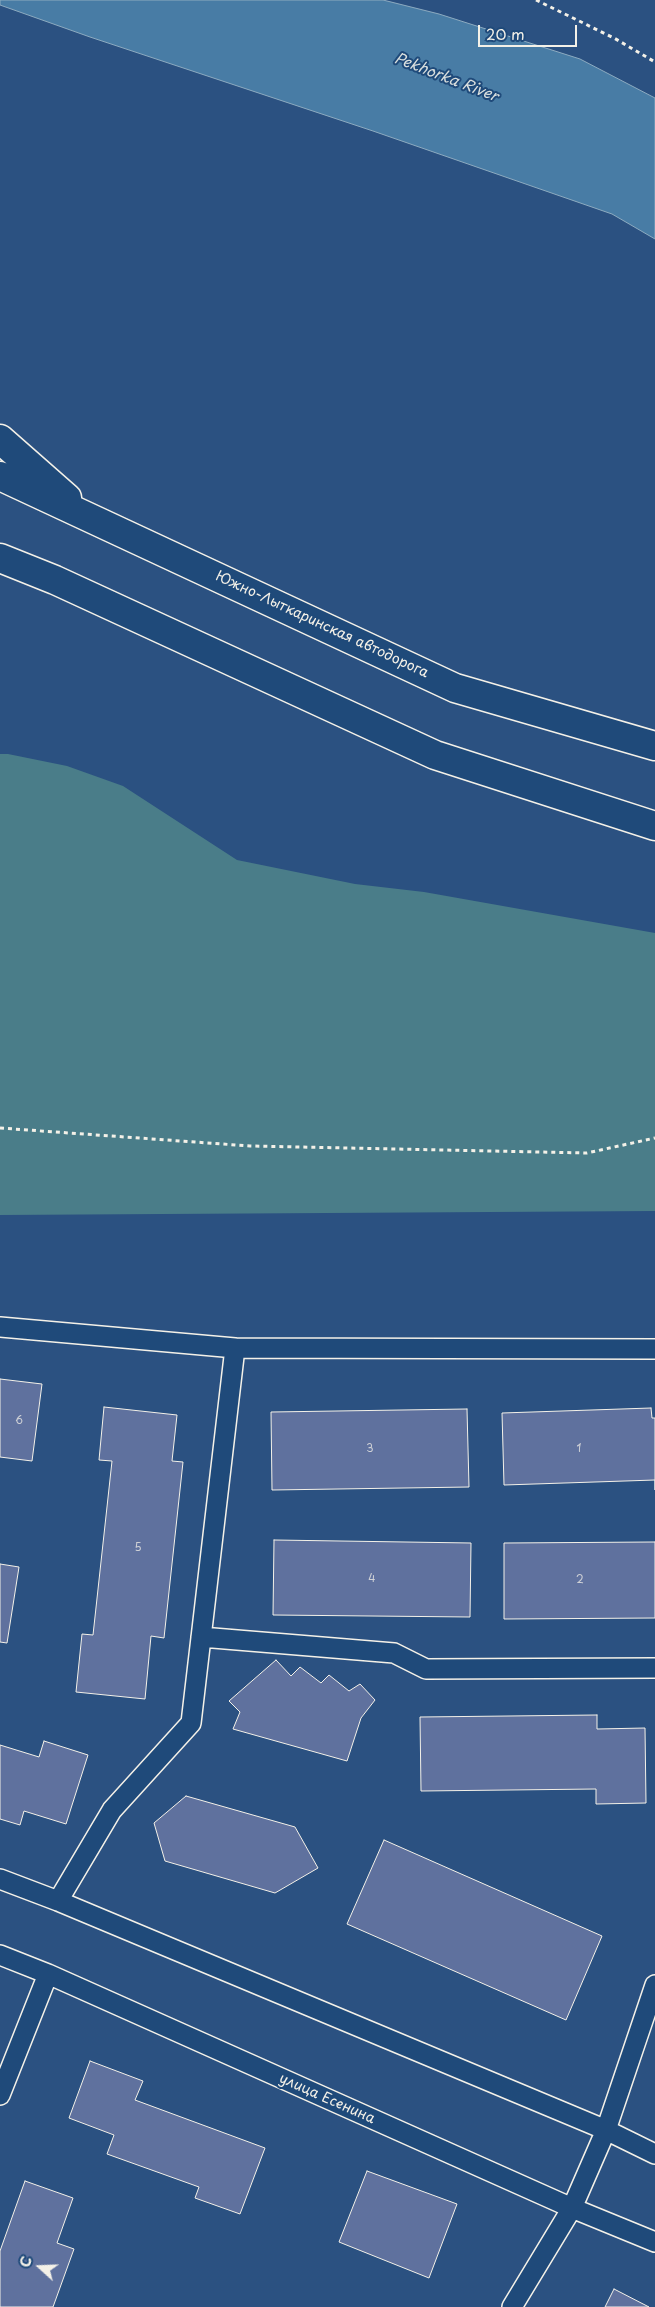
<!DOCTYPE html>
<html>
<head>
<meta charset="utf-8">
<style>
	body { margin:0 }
	#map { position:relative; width:655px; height:2307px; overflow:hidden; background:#2b5181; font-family:"Playpen Sans",sans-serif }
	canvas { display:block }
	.north { position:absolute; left:15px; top:2242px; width:50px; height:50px; -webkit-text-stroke:4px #1f4a7a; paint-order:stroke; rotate:290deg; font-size:14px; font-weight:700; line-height:20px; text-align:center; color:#f4f1e8 }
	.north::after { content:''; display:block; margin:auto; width:18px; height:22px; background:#f4f1e8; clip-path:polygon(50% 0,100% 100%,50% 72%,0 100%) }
	.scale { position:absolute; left:478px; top:25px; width:99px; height:22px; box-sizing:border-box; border:2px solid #f4f1e8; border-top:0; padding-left:6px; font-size:15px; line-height:18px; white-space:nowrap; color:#f4f1e8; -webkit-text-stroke:4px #1f4a7a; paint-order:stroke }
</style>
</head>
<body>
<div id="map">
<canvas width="655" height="2307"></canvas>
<div class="north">С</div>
<div class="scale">20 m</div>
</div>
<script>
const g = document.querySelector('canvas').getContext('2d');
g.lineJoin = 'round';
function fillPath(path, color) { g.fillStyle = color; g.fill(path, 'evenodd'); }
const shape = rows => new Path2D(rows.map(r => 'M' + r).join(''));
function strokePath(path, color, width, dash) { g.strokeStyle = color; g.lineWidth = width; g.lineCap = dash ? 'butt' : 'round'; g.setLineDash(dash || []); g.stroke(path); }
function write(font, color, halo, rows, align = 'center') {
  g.font = font + ' "Playpen Sans",sans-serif'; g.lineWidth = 4; g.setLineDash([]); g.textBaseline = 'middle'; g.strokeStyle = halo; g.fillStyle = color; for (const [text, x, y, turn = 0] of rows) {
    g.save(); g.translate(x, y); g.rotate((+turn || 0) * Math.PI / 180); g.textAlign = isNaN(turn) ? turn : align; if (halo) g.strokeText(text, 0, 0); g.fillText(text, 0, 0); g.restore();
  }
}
const green = shape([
	[0,754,8,754,67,766,123,786,237,860,355,884,424,892,655,933,655,1211,0,1215]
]);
const water = shape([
	[0,0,383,0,439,14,580,59,655,98,655,239,612,214,373,131,90,37,0,5,0,0]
]);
const building = shape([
	[0,1379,42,1384,32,1461,0,1457,0,1379],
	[104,1407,177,1415,172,1461,183,1462,164,1638,151,1636,145,1699,76,1692,82,1634,93,1635,112,1461,99,1460,104,1407],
	[651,1408,652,1418,655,1418,655,1490,655,1480,504,1485,502,1413,651,1408],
	[467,1409,469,1487,272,1490,271,1412,467,1409],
	[274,1540,471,1543,470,1617,273,1615,274,1540],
	[655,1542,655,1618,504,1619,504,1543,655,1542],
	[0,1564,19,1567,7,1643,0,1642,0,1564],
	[276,1660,291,1676,300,1667,321,1683,329,1675,349,1691,360,1684,375,1700,361,1718,347,1761,233,1729,240,1712,229,1701,276,1660],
	[597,1715,597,1729,645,1728,646,1803,596,1804,596,1789,421,1791,420,1717,597,1715],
	[44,1741,88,1755,66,1824,24,1811,20,1825,0,1819,0,1745,39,1757,44,1741],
	[186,1796,295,1827,318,1868,275,1893,165,1861,154,1823,186,1796],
	[384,1840,602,1936,566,2020,347,1924,384,1840],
	[90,2061,143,2081,135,2100,265,2148,240,2214,195,2198,199,2187,107,2154,114,2135,69,2118,90,2061],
	[367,2171,457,2204,429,2278,339,2242,367,2171],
	[25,2181,73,2198,57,2243,74,2249,53,2307,0,2307,0,2251,25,2181],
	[614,2289,649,2307,605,2307,614,2289]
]);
const path = shape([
	[536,0,614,38,655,62],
	[0,1128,250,1146,587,1153,655,1138]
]);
const lane = shape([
	[0,1327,235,1348,655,1349],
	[201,1637,394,1653,426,1669,655,1668],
	[0,1879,58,1901,606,2130,655,2154],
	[58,1901,112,1810,191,1723,235,1348],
	[0,1955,48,1974,572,2208,655,2242],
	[0,2095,48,1974],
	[512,2307,572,2208,606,2130,655,1985]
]);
const primary = shape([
	[0,439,67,498],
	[0,476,455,688,655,746],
	[0,558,55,580,435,755,655,826]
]);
const numberNames = [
	["6",19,1421],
	["3",370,1449],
	["1",579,1449],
	["5",138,1548],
	["4",372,1579],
	["2",580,1580]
];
const streetNames = [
	["Южно-Лыткаринская автодорога",322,625,25],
	["улица Есенина",327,2099,24]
];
const waterNames = [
	["Pekhorka River",446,78,21]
];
fillPath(green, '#4a7d89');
fillPath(water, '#487ca5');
strokePath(water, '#8dabc0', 1);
fillPath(building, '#5f719e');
strokePath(building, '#f4f1e8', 1);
strokePath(lane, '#f4f1e8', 22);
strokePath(primary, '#f4f1e8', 31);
strokePath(path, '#f4f1e8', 3, [4, 4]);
strokePath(lane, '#1f4a7a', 19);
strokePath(primary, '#1f4a7a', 28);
write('11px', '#cfd1d6', null, numberNames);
write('14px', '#f4f1e8', '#1f4a7a', streetNames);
write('italic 15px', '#dadfde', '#1f4a7a', waterNames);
</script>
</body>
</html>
